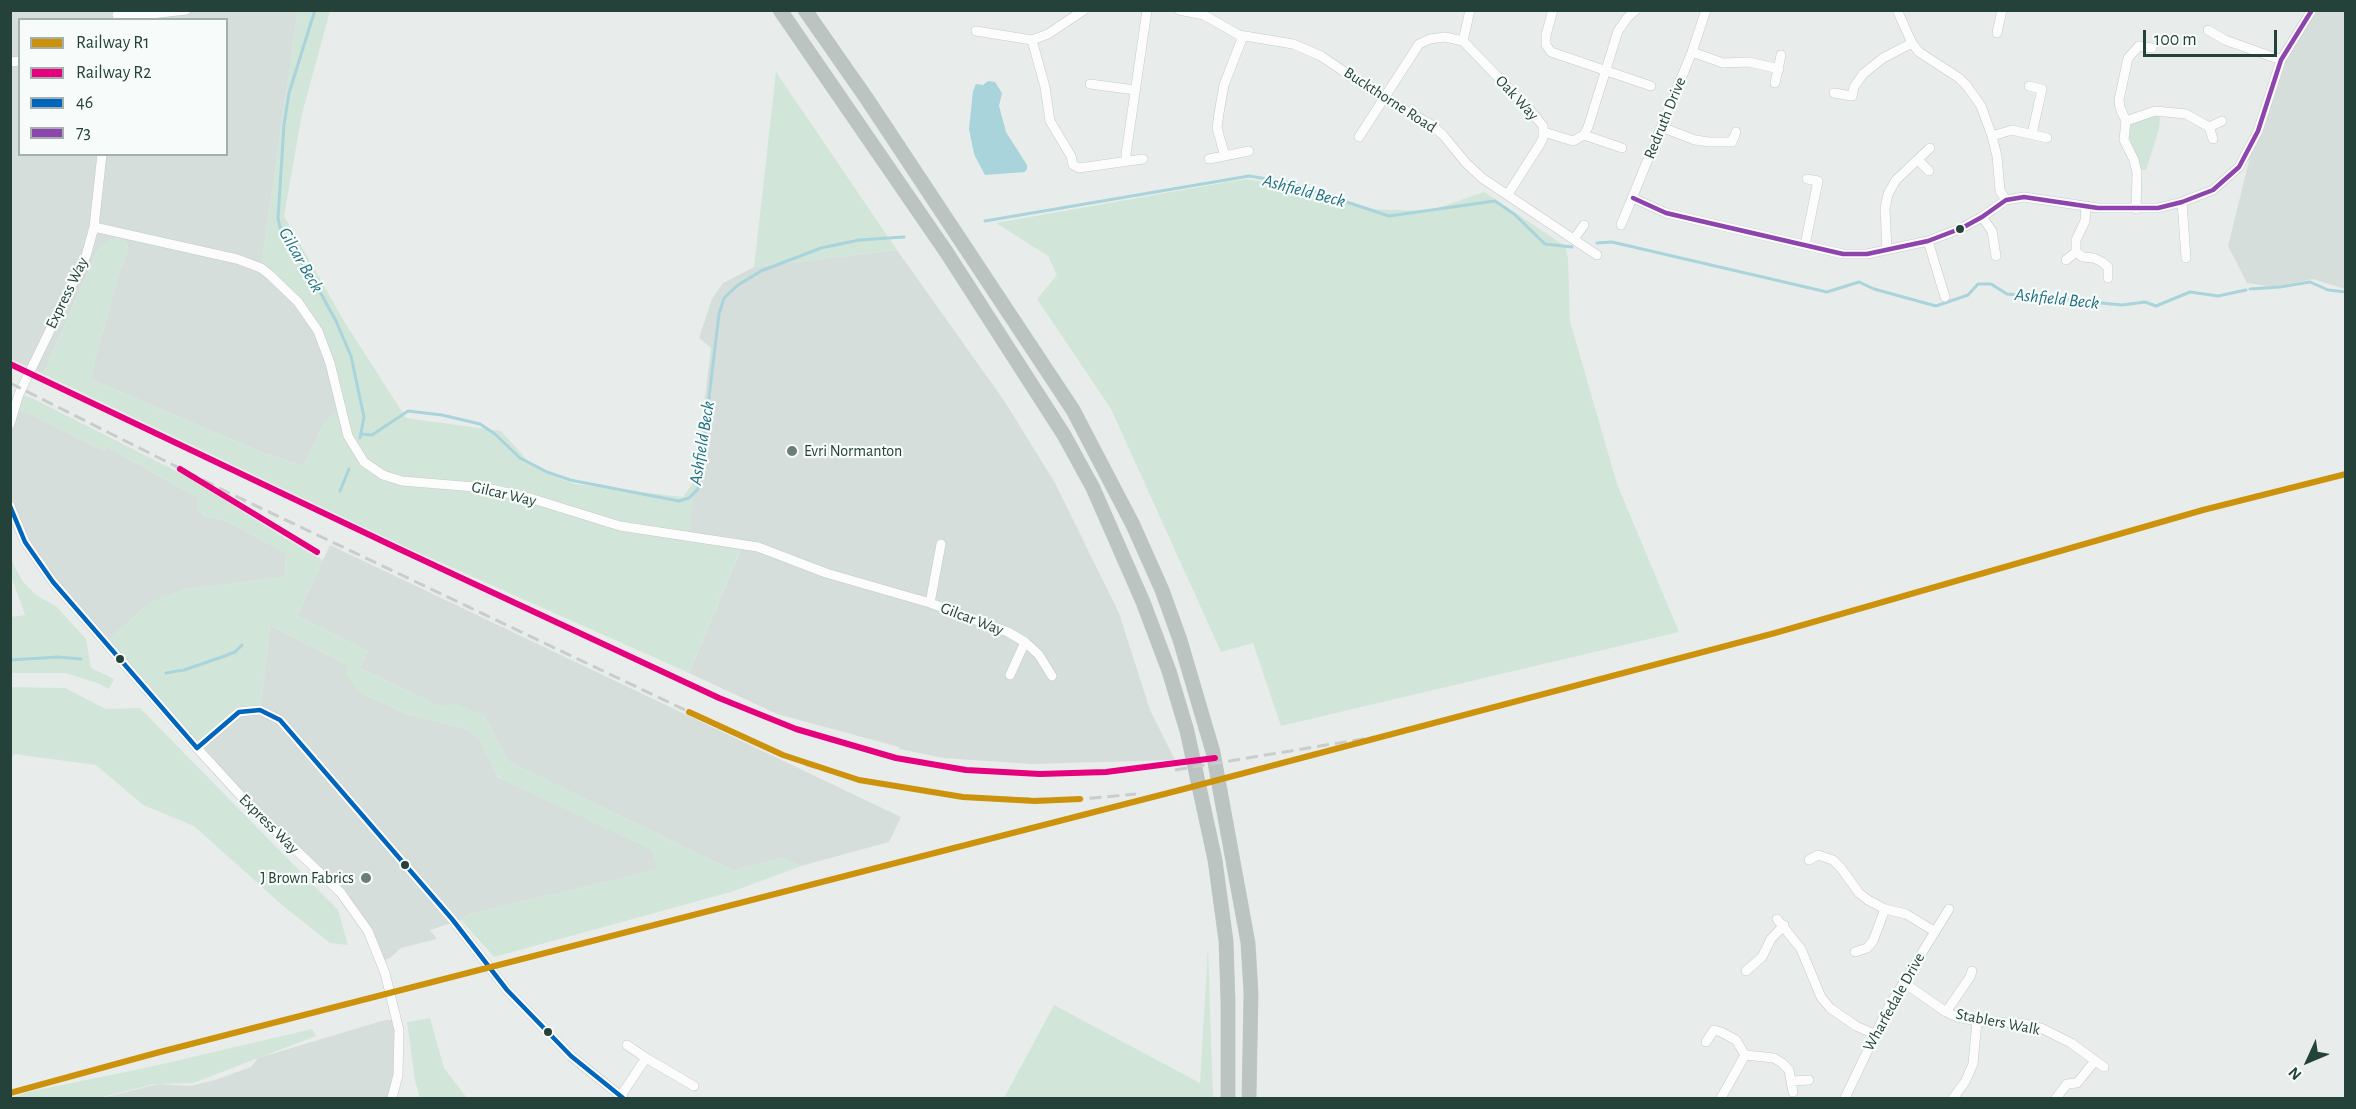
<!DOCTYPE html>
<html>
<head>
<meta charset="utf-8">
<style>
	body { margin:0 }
	#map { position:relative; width:2356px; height:1109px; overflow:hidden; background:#e8edeb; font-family:"Alegreya Sans",sans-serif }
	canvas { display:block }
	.frame { position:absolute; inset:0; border:12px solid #24423a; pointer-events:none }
	.legend { position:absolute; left:18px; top:18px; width:210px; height:138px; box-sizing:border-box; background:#f7fbf9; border:2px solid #a3b1ad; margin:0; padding:8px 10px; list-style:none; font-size:18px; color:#24423a }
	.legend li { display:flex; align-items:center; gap:12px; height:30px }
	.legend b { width:30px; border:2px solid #a3b1ad }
	.north { position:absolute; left:2278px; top:1031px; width:60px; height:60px; -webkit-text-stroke:4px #f7fbf9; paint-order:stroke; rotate:226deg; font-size:16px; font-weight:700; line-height:24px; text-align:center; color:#24423a }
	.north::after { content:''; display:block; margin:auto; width:21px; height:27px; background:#24423a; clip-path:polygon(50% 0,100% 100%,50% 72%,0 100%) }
	.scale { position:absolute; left:2143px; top:30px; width:134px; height:27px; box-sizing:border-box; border:3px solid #24423a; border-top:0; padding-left:8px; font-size:18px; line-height:21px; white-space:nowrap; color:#24423a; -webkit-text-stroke:4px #f7fbf9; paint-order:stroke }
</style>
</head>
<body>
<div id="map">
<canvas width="2356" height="1109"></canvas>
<div class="frame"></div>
<ul class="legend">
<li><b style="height:8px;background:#cd920c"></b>Railway R1</li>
<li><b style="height:8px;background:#e5007d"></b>Railway R2</li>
<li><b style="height:8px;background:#0065bd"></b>46</li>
<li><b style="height:8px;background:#8e44ad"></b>73</li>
</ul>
<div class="north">N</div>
<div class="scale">100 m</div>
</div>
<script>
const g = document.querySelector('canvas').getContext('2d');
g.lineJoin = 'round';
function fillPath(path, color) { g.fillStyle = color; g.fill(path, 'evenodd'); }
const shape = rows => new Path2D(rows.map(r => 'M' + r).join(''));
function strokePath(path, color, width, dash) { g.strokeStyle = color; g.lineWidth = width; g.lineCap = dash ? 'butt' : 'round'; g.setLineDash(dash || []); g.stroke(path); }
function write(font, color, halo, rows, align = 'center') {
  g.font = font + ' "Alegreya Sans",sans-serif'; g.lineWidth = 4.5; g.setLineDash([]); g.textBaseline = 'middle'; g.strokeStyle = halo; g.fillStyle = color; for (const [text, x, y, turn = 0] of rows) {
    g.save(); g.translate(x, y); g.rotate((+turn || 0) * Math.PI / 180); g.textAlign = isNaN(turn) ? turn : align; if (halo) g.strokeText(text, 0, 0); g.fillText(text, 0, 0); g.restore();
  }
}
const built = shape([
	[11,11,298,11,261,268,270,275,318,331,341,408,325,421,304,466,261,452,90,379,118,276,126,255,128,245,124,240,117,238,102,244,98,250,43,374,11,359],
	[20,20,226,20,226,154,20,154],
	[2312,11,2345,11,2345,289,2313,279,2273,287,2247,283,2228,246,2249,161,2247,155,2270,88],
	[897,250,1005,402,1055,483,1119,613,1150,710,1175,760,1031,764,944,758,899,749,899,747,777,714,689,673,743,544,688,536,711,348,699,338,712,299,723,283,754,267],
	[10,404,104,451,107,447,197,497,202,514,206,517,227,521,286,553,285,577,181,590,144,608,106,642,25,542,10,506],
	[330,545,901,817,889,842,801,866,782,858,734,871,509,762,484,716,441,707,360,668,368,651,297,616],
	[270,625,348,665,356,688,365,695,405,713,469,730,479,739,498,777,651,849,659,869,470,914,461,920,430,930,437,939,401,948,390,958,381,962,355,910,197,748,239,712,260,710],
	[385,1020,397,1020,392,1098,102,1098,158,1084,190,1086,215,1080,251,1067,258,1058]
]);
const green = shape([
	[298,11,330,11,302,114,284,216,344,321,406,418,501,431,529,462,552,476,575,484,683,497,696,478,688,535,743,543,689,673,408,548,43,374,98,250,102,244,110,239,117,238,124,240,128,245,126,255,118,276,90,379,261,452,304,466,325,421,341,408,336,385,308,316,261,268],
	[776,72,897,250,754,267],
	[2157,115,2160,118,2159,129,2146,170,2141,169,2129,137,2131,122],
	[1245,179,1306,188,1368,209,1429,211,1484,192,1565,246,1568,259,1570,321,1617,484,1679,632,1281,726,1253,643,1221,652,1111,409,1037,299,1057,275,1048,256,996,223],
	[19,394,32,398,184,475,307,552,323,560,297,616,368,651,360,668,441,707,455,703,484,716,509,762,734,871,782,858,801,866,731,892,494,957,461,920,470,914,658,869,651,849,503,780,494,772,479,739,469,730,405,713,365,695,356,688,345,674,348,665,270,625,260,710,239,712,197,748,106,642,144,608,157,599,181,590,285,577,286,553,227,521,206,517,198,509,197,497,107,447,104,451,15,407],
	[11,560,23,582,36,595,56,606,86,639,91,668,114,679,109,689,97,683,66,673,11,673,11,617,25,615,11,576],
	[11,687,65,688,106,709,140,708,338,910,348,945,330,943,282,905,194,826,143,805,96,765,14,754,11,758],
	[1208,947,1213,1098,1004,1098,1054,1005,1200,1083],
	[430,1018,444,1068,467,1098,420,1098,415,1081,407,1022],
	[312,1029,316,1036,193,1083,154,1084,99,1098,11,1098,28,1092,154,1066]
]);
const water = shape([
	[988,81,995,82,1002,93,999,106,1006,132,1027,165,1027,169,1025,172,985,175,974,154,969,129,973,91,976,84,983,85]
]);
const stream = shape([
	[315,10,289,93,284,125,278,218,281,232,315,283,336,321,351,356,364,417,360,438],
	[985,221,1249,176,1286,182,1389,216,1495,201,1514,214,1545,244,1572,247],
	[1597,243,1612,242,1827,292,1859,282,1874,289,1936,306,1968,295,1978,284,1991,284,2007,294,2122,305,2145,302,2156,306,2190,292,2218,296,2246,290],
	[2250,289,2280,287,2310,282,2328,290,2346,292],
	[361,434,372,435,408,411,442,415,480,424,495,434,520,458,547,472,570,480,679,501,689,498,698,489,719,314,724,298,738,285,761,271,821,248,859,240,904,237],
	[340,491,349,469],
	[10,660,58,657,81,659],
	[166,673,184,670,222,657,235,652,242,645]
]);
const minor = shape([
	[1179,10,1204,15,1239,35,1293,44,1321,56,1383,98,1430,124,1443,135,1466,163,1482,178,1597,255],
	[1553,10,1546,35,1546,45,1551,52,1651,86],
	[1897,10,1912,43,1919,52,1959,78,1967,86,1981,106,1992,136,1997,156,2000,191,2006,200],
	[117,15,142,15,186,10],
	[2208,30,2225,40,2281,60],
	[976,31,1032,40,1048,34,1084,10],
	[1997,33,2002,10],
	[1032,40,1045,87,1050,121,1071,156,1073,165,1079,168,1143,159],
	[1463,41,1470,10],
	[1692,52,1723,63,1749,62,1779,69],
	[10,62,20,61],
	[1775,83,1781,55],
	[1090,84,1135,90],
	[2029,86,2042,89,2032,134],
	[1834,93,1852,96,1854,87,1863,74,1883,58,1912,43],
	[2126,121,2155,111,2186,114,2209,127,2213,139],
	[1661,127,1695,140,1709,142,1732,142,1736,132],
	[2209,127,2222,121],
	[1544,132,1573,141,1584,135,1588,127,1618,31,1627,18,1636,10],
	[1584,135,1622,148],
	[1992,136,2012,130,2047,138],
	[1359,137,1419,44,1430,39,1445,37,1463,41,1530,110,1543,126,1543,138,1540,144,1508,194],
	[1225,156,1217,128,1219,113,1224,85,1243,36],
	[1209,159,1249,151],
	[1918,160,1929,171],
	[1127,161,1126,154,1147,10],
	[1633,198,1666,213,1843,254,1867,254,1928,241,1962,228,1982,217,2006,200,2024,197,2098,208,2158,208,2182,202,2213,190,2239,167,2258,131,2281,60,2312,10],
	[2182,202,2186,258],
	[2086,207,2085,221,2076,240,2076,252,2083,257,2094,258,2102,262,2108,267,2108,278],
	[2136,209,2137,173,2134,160,2124,140,2126,121,2120,108,2119,100,2128,58,2139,46,2152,48],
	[1982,217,1992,231,1996,256],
	[1621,225,1692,52,1706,10],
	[94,227,237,259,261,268,270,275,298,302,318,331,330,363,348,436,364,462,383,475,402,481,487,488,533,499,620,526,758,547,826,573,930,603,1008,632,1025,642,1039,655,1052,676],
	[1574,239,1584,225],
	[1928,241,1945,297],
	[1805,245,1818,181,1807,179],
	[1887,250,1885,208,1888,194,1896,180,1930,148],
	[2066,260,2076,252],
	[10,424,19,394,86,256,94,227,102,154],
	[10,506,25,542,53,582,197,748,239,712,260,710,280,720,452,919,507,990,571,1056,623,1098],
	[930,603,941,544],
	[1010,675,1025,642],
	[197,748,251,807,341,893,368,931,385,973,399,1030,398,1075,392,1098],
	[1809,860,1818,855,1833,860,1841,868,1859,893,1868,900,1885,909,1906,914,1934,931],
	[1777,919,1801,949,1821,997,1830,1008,1856,1026,1874,1034],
	[1855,952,1867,948,1873,941,1885,909],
	[1746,971,1762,957,1771,939,1784,925],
	[1903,982,1946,1012,1957,1017,1977,1021,2025,1024,2041,1028,2071,1043,2104,1067],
	[1946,1012,1970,977,1972,971],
	[1706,1042,1714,1030,1721,1032,1736,1040,1745,1055],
	[627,1045,646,1058],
	[1745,1055,1774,1058,1782,1063,1789,1070,1793,1092],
	[1792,1081,1809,1080],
	[620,1097,646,1058,694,1086],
	[1721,1098,1745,1055],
	[1845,1098,1889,1006,1949,909],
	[1953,1098,1965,1082,1973,1064,1977,1021],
	[2056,1098,2067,1084,2077,1083,2095,1061]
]);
const highway = shape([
	[780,10,947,253,1064,435,1093,488,1143,602,1169,671,1187,731,1215,860,1226,941,1228,1002,1228,1098],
	[805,10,867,99,1073,410,1133,525,1162,590,1180,640,1213,752,1248,943,1251,993,1249,1098]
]);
const rail = shape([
	[10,383,225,491,725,729,807,765,859,780,963,797,1071,800,1136,794],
	[240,506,317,552],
	[1175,770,1375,737],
	[10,1093,629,930,1237,774]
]);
const bus1 = shape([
	[10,506,25,542,53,582,197,748,239,712,260,710,280,720,452,919,507,990,571,1056,623,1098]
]);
const bus2 = shape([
	[1633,198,1666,213,1843,254,1867,254,1928,241,1962,228,1982,217,2006,200,2024,197,2098,208,2158,208,2182,202,2213,190,2239,167,2258,131,2281,60,2312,10]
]);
const rail1 = shape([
	[689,712,783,755,859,780,963,797,1035,801,1080,799],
	[10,1093,156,1053,1180,790,1775,633,2203,510,2346,474]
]);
const rail2 = shape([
	[10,364,395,547,719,698,796,729,896,758,966,770,1040,774,1106,772,1215,758],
	[180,469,317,552]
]);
const markers = [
	[1960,229,5,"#24423a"],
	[792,451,6,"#697e78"],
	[120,659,5,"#24423a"],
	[405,865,5,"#24423a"],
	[366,878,6,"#697e78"],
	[548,1032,5,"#24423a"]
];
const streetNames = [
	["Oak Way",1517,98,47],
	["Buckthorne Road",1390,100,33],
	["Redruth Drive",1665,118,-68],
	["Express Way",67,293,-64],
	["Gilcar Way",504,494,13],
	["Gilcar Way",972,619,21],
	["Express Way",269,824,45],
	["Wharfedale Drive",1894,1002,-61],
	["Stablers Walk",1998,1022,11]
];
const poiNames = [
	["Evri Normanton",804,451],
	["J Brown Fabrics",354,878,"right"]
];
const waterNames = [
	["Ashfield Beck",1304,191,15],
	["Gilcar Beck",301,260,60],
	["Ashfield Beck",2057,299,6],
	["Ashfield Beck",702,443,-81]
];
fillPath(built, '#d6dedb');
fillPath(green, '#d1e6d8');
fillPath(water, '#a9d4db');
strokePath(stream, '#a9d4db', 3);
strokePath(minor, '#c5cac8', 10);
strokePath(highway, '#c3ccc9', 15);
strokePath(minor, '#fcfcfc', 9);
strokePath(highway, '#bcc4c2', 14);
strokePath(rail, '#c9cdcc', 3, [12, 6]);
strokePath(bus1, '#0065bd', 4.5);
strokePath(bus2, '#8e44ad', 4.5);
strokePath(rail1, '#cd920c', 6);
strokePath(rail2, '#e5007d', 6);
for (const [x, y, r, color] of markers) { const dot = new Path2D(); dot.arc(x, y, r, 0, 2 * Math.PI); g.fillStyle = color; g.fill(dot); strokePath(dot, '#f7fbf9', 2); }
write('16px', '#24423a', '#f7fbf9', streetNames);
write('16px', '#24423a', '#f7fbf9', poiNames, 'left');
write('italic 18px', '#1c6f80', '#f7fbf9', waterNames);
</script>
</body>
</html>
